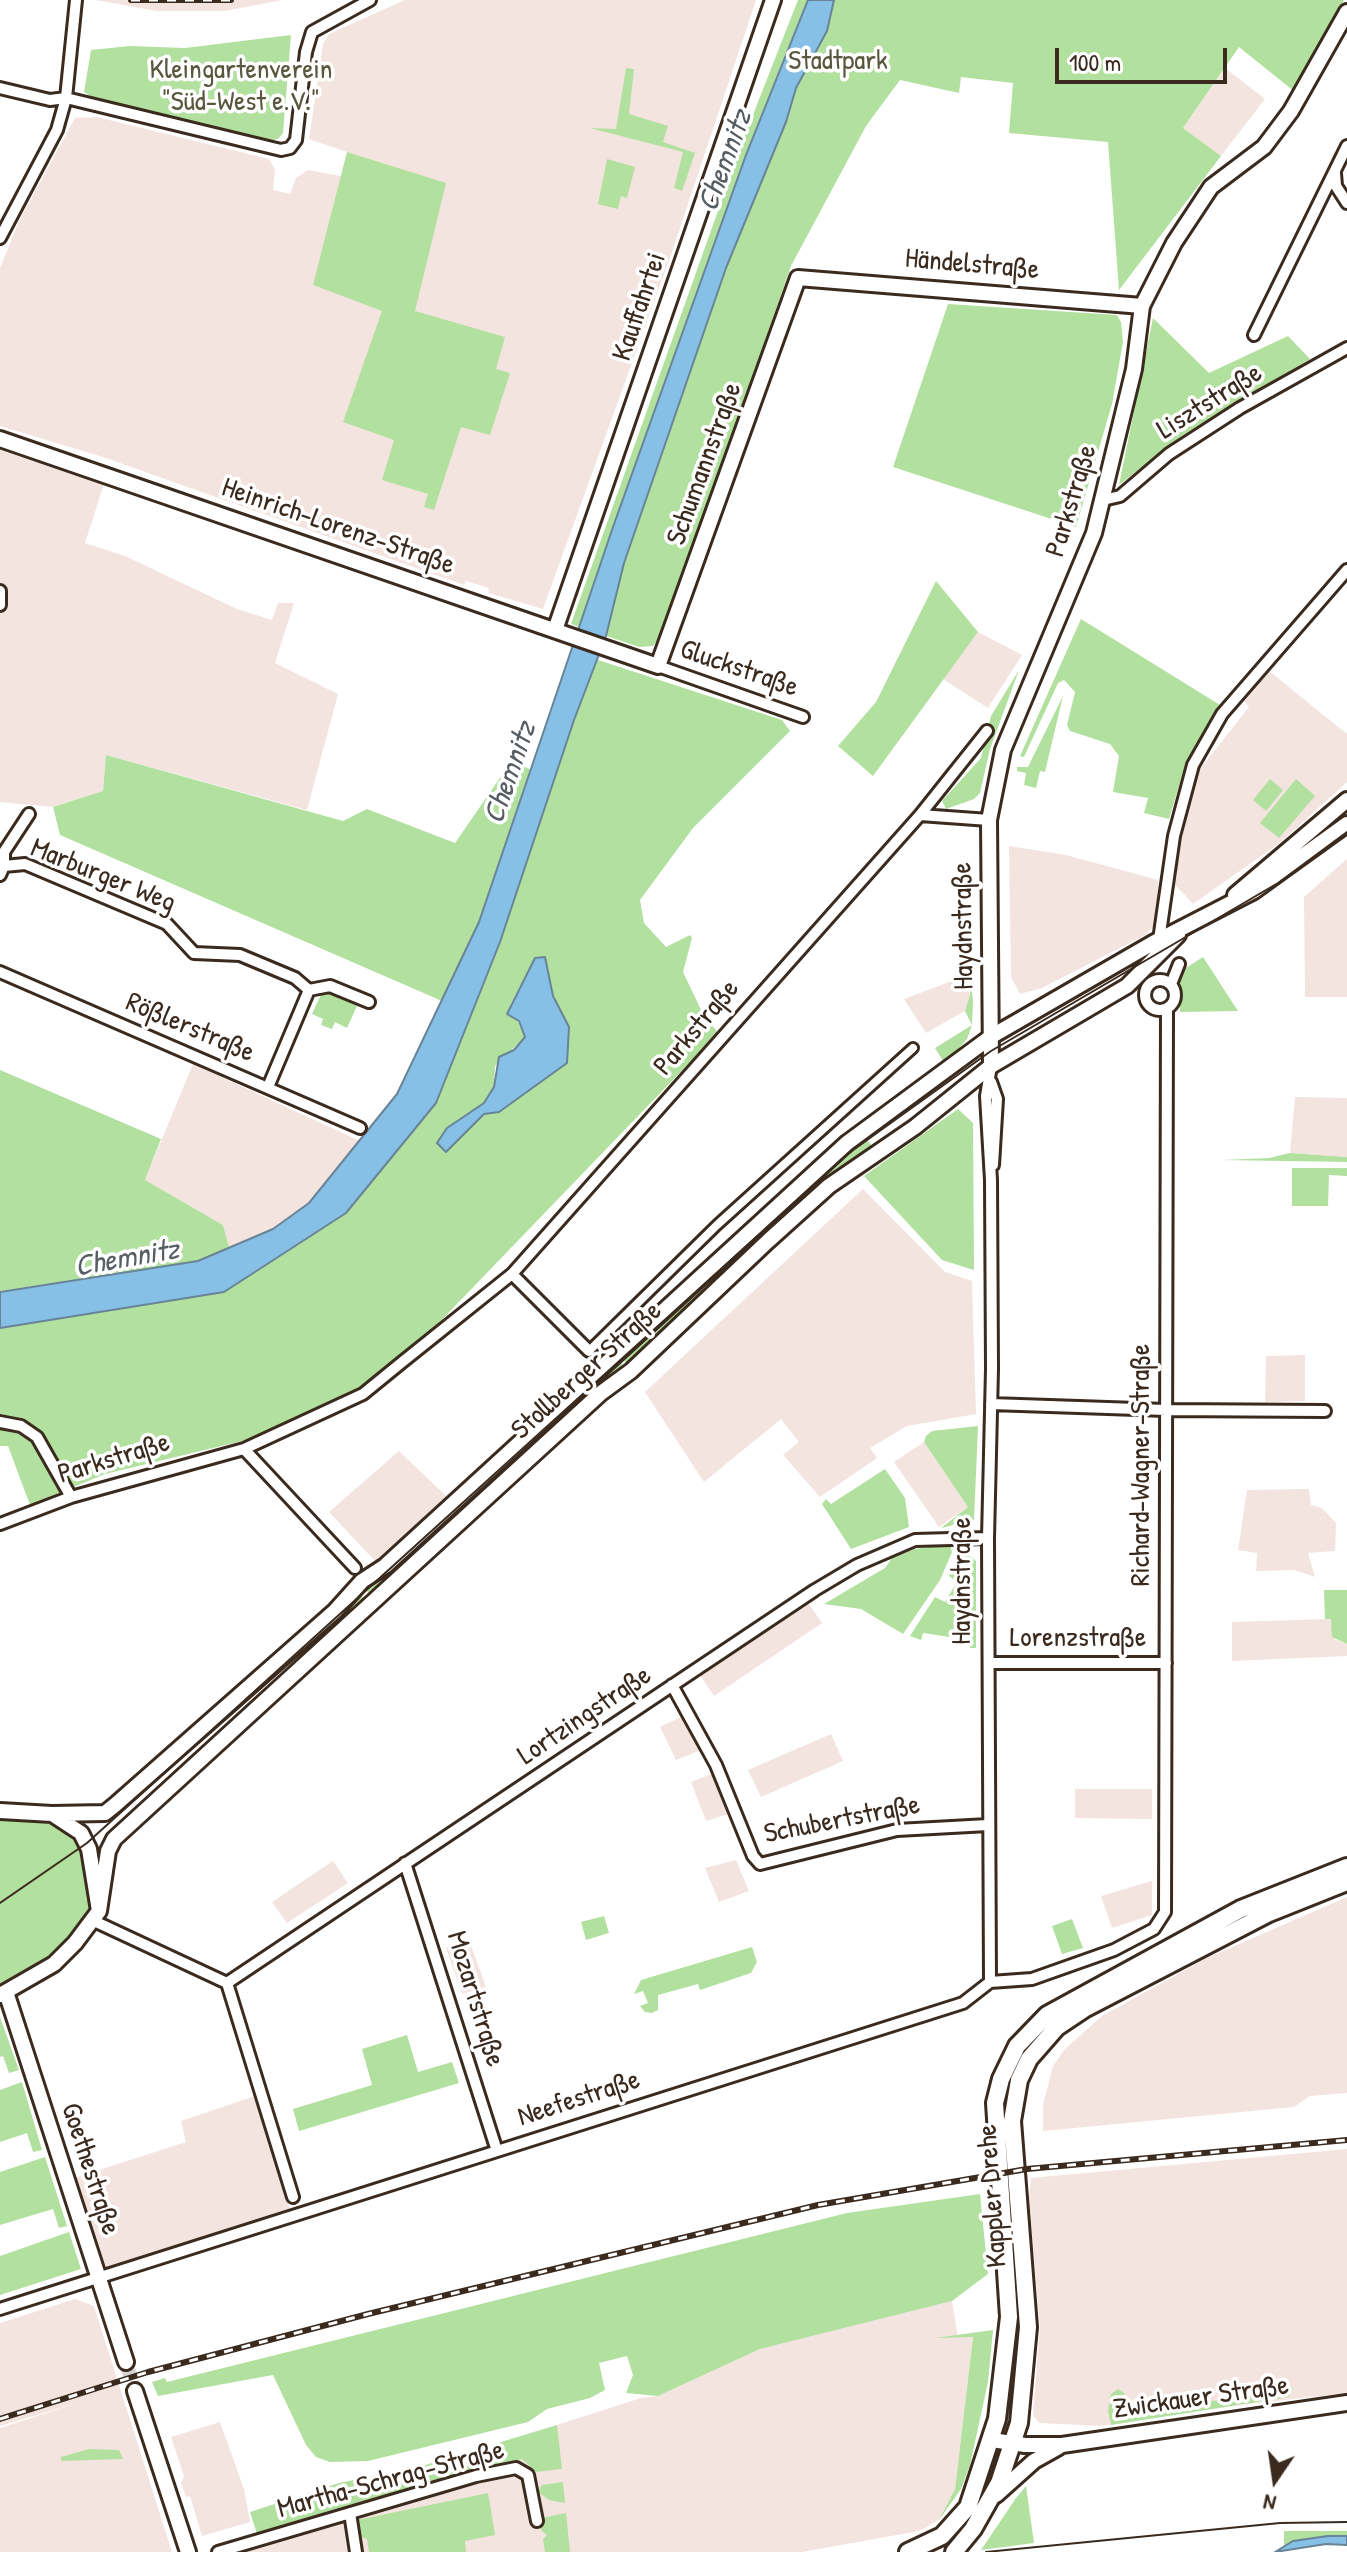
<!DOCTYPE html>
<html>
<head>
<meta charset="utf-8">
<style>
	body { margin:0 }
	#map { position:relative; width:1347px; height:2552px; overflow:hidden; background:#fff; font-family:"Patrick Hand",sans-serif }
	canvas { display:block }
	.north { position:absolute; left:1235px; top:2440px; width:80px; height:80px; -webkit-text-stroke:6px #fff; paint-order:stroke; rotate:193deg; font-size:22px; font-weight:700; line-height:32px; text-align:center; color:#3b2a1e }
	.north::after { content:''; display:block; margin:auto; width:28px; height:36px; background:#3b2a1e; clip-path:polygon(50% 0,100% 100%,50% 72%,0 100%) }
	.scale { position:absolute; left:1055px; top:48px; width:172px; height:36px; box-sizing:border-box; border:4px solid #3b2a1e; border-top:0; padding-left:10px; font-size:24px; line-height:28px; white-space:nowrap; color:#3b2a1e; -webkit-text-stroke:6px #fff; paint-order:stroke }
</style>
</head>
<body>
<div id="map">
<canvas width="1347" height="2552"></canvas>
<div class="north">N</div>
<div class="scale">100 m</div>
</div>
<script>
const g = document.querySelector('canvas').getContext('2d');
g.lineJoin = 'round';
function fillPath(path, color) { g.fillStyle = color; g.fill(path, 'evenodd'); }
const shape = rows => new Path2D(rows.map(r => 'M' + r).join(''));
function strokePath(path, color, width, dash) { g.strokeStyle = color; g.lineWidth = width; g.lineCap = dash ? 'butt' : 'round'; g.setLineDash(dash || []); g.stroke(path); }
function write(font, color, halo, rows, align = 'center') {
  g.font = font + ' "Patrick Hand",sans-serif'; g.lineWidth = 7; g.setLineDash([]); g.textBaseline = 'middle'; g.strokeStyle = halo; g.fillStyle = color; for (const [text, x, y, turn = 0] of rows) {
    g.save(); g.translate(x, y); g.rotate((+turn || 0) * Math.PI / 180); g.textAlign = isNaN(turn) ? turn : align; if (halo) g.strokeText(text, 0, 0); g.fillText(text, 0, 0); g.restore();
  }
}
const built = shape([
	[96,0,282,0,225,11,156,11],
	[405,0,756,0,671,255,543,609,488,593,489,588,466,581,464,585,103,457,0,426,0,268,19,221,75,118,97,117,269,159,275,170,273,190,290,194,296,178,308,170,341,176,347,152,309,139,323,44,329,34],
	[1225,68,1265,99,1221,156,1183,128],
	[0,450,104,484,85,543,125,556,237,609,272,620,278,603,294,603,275,663,338,694,307,810,106,755,103,791,53,807,0,802],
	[978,632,1022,655,988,708,943,679],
	[1269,671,1347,734,1347,782,1281,842,1193,904,1172,881,1197,773,1249,707,1244,701],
	[1009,846,1066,855,1158,880,1158,922,1145,935,1042,988,1020,994,1011,977],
	[1347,859,1347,997,1305,997,1304,897],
	[968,975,970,995,965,1011,926,1033,904,999],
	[193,1064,360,1141,309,1203,273,1229,230,1250,223,1225,145,1180],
	[1295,1097,1347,1098,1347,1157,1290,1153],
	[863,1189,945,1272,972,1281,976,1414,907,1426,870,1448,877,1458,820,1497,783,1455,799,1442,781,1419,704,1482,645,1392],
	[1305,1355,1305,1401,1265,1402,1266,1356],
	[924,1442,968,1507,939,1527,894,1462],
	[399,1451,447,1497,375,1561,329,1512],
	[1309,1489,1311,1505,1322,1508,1336,1523,1335,1551,1308,1553,1315,1577,1295,1570,1256,1571,1257,1553,1238,1550,1247,1490],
	[809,1604,822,1623,714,1696,700,1675],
	[1331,1619,1334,1639,1347,1644,1347,1656,1232,1661,1232,1622],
	[685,1715,704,1749,676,1760,660,1727],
	[831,1734,843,1761,761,1797,748,1770],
	[717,1772,732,1813,706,1821,691,1782],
	[1075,1789,1152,1789,1152,1819,1075,1818],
	[736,1860,749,1891,719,1902,705,1868],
	[333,1861,348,1883,287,1923,272,1902],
	[1152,1881,1152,1915,1112,1928,1101,1896],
	[1347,1897,1347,2093,1310,2096,1294,2107,1043,2131,1043,2105,1053,2066,1065,2049,1102,2016,1207,1958],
	[469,1940,486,1987,462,1994,446,1948],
	[255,2096,291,2213,100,2275,68,2180,186,2142,181,2121],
	[1347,2149,1347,2393,1187,2411,1101,2426,1039,2423,1033,2415,1040,2326,1029,2198,1031,2178],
	[75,2299,94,2306,172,2552,0,2552,0,2428,81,2402,0,2426,0,2323],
	[952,2301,958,2337,973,2336,955,2489,939,2520,919,2531,802,2552,236,2552,336,2526,366,2513,497,2479,504,2464,558,2439,557,2425,641,2398,658,2396,760,2349],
	[220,2422,244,2489,250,2522,202,2536,190,2496,186,2497,181,2483,184,2476,171,2437]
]);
const green = shape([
	[798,0,1344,0,1295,92,1239,47,1183,128,1221,156,1119,290,1108,142,1009,133,1013,83,961,77,959,93,900,80,866,126,791,266,664,631,653,646,639,647,571,624,745,135],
	[291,35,283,133,278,139,269,141,95,99,84,92,91,50,130,46,185,48],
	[626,68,634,69,629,114,668,126,663,142,695,153,682,191,674,188,683,152,590,128,616,129],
	[347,152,446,183,415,311,505,337,496,369,510,373,490,435,461,427,434,510,424,507,428,494,382,480,394,440,343,422,382,311,313,285],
	[607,159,635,167,627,198,621,196,618,209,598,204],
	[948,304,1117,315,1121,322,1123,342,1112,404,1076,527,893,467],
	[1153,318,1209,373,1288,336,1310,359,1183,435,1119,485],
	[936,581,978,632,873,776,838,746,876,702],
	[1081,619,1220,705,1186,762,1169,819,1144,813,1148,798,1113,792,1119,756,1110,744,1070,731,1067,725,1075,692,1064,680,1058,683,1024,757,1020,756],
	[595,659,782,720,790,731,693,828,640,900,644,923,666,947,690,935,692,938,683,972,703,1014,718,1033,376,1388,300,1427,105,1474,30,1505,8,1446,0,1446,0,1328,224,1292,346,1213,436,1103,500,942],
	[535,958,569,1027,567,1063,499,1112,484,1114,446,1151,447,1128,484,1103,494,1087,495,1066,525,1037,510,1005],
	[1019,670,990,749,980,793,974,799,946,809,942,801,981,758,991,716],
	[1063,696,1045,772,1040,771,1036,788,1024,785,1026,773,1017,771,1017,767,1028,767],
	[106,755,343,821,367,809,455,843,511,762,530,769,479,922,442,1001,60,835,53,807,103,791],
	[1270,779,1283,790,1266,811,1253,800],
	[1296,779,1315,796,1279,838,1260,823],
	[1203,957,1238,1011,1180,1012,1180,978,1186,968],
	[970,969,973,1002,972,1025,967,1039,945,1064,935,1048,972,1025,965,1011,970,995],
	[323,990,357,1006,347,1028,335,1022,332,1029,321,1025,323,1019,312,1014],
	[0,1070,161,1139,145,1180,223,1225,230,1250,198,1261,0,1291],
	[958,1109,973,1123,974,1270,942,1260,864,1176],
	[863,1134,874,1149,627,1364,621,1357],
	[1290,1153,1347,1157,1347,1162,1222,1160,1269,1158],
	[1292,1168,1347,1168,1347,1176,1329,1175,1328,1206,1292,1206],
	[618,1359,624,1367,371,1596,366,1590,370,1585,367,1582],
	[978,1426,974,1520,941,1528,968,1507,924,1442,926,1436,932,1431],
	[885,1469,905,1498,909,1527,851,1549,822,1504,826,1499,831,1504],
	[950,1544,952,1552,940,1580,903,1634,861,1609,824,1604,885,1568,892,1558,915,1549],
	[966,1553,976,1561,976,1648,970,1648,970,1640,923,1633,921,1640,910,1636,935,1597,945,1602,957,1582,949,1576,962,1554],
	[1324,1590,1347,1590,1347,1644,1332,1637,1331,1619,1325,1619],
	[355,1594,367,1599,305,1658,297,1649],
	[32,1810,81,1833,99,1911,75,1943,0,1995,0,1811],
	[604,1916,609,1933,586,1940,581,1922],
	[1072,1919,1083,1948,1062,1954,1052,1926],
	[752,1947,757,1962,751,1973,700,1990,698,1984,658,1995,658,2010,652,2013,645,2012,640,2006,648,2003,643,1991,634,1994,641,1980],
	[0,2017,19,2070,9,2073,3,2056,0,2057],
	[407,2035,418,2072,452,2062,459,2083,299,2131,293,2109,372,2085,362,2049],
	[22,2082,42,2150,33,2152,27,2133,0,2142,0,2090],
	[45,2157,67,2226,59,2228,53,2209,0,2225,0,2172],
	[980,2194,988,2274,952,2301,760,2349,658,2396,626,2393,633,2375,627,2356,599,2363,605,2390,590,2398,547,2409,528,2422,368,2461,330,2462,316,2457,306,2445,273,2375,158,2396,152,2382,165,2378,167,2382,847,2213],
	[69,2232,81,2269,0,2295,0,2256],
	[993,2330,988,2382,970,2465,961,2489,939,2520,955,2489,973,2337,935,2338],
	[1284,2384,1293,2388,1289,2397,1111,2425,1108,2411,1111,2394,1118,2389,1124,2393,1127,2409,1284,2394],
	[557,2425,562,2469,536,2472,522,2459,257,2534,250,2512,339,2483,422,2466],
	[89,2449,119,2450,123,2459,61,2461,61,2457],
	[563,2482,565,2503,549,2500,538,2492,542,2485],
	[1026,2486,1034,2543,981,2550,1016,2498],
	[488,2493,495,2535,465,2541,466,2552,369,2552,367,2539,360,2537,357,2520],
	[566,2513,570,2552,545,2552,543,2539,547,2535,541,2530,541,2518],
	[1284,2531,1347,2531,1347,2536,1328,2536,1284,2546]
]);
const water = shape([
	[808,0,834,0,827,31,796,88,786,122,726,268,624,563,606,636,574,720,500,942,436,1103,346,1213,224,1292,0,1328,0,1292,198,1261,273,1229,309,1203,397,1094,479,922,613,527,746,155,808,0],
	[545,957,553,996,569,1027,567,1063,499,1112,484,1114,446,1152,437,1143,447,1128,484,1103,494,1087,499,1057,514,1050,525,1037,519,1021,507,1014,535,958,545,957],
	[1328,2536,1347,2536,1347,2545,1326,2544,1275,2552,1293,2541,1328,2536]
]);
const secondaryTunnel = shape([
	[126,2362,135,2391]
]);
const pedestrian = shape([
	[589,1351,717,1225,913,1048]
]);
const minor = shape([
	[0,88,50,100,66,98,281,150,290,148,296,140,306,52,312,32,370,0],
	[1335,173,1336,186,1347,203],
	[0,238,57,130,66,98,76,0],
	[1254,335,1347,146],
	[1103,500,1120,496,1169,454,1240,408,1347,348],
	[0,591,0,605],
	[658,666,803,717],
	[920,815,989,820],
	[4,866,4,852,29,814],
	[0,875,4,866,25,864,167,924,194,953,240,955,295,978,309,990,268,1087],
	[1159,940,1174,836,1193,765,1222,714,1347,570],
	[0,972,360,1128],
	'1145 995a15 15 0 1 1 30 0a15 15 0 1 1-30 0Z',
	[1171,984,1179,964],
	[309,990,330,986,369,1002],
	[991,1082,997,1099,993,1165],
	[512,1274,589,1351],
	[991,1404,1166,1410,1325,1411],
	[0,1422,21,1426,37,1437,71,1497],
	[244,1449,355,1568],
	[0,1524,71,1497,244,1449,363,1394,401,1363,512,1274,920,815,987,731],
	[989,1663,1166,1663],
	[672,1685,716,1765,753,1856,760,1864,897,1830,988,1825],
	[405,1863,497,2151],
	[94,1921,227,1983,293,2197],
	[990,1982,988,1538,992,1369,991,1180,986,1096,991,1066],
	[227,1983,815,1590,857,1565,915,1540,988,1538],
	[0,2309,963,2003,990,1982,1032,1979,1114,1950,1154,1929,1165,1912,1167,1008],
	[350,2513,356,2552],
	[218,2552,476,2476,516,2468,528,2475,537,2521]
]);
const tertiary = shape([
	[0,439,658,666,798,278,1142,306],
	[555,630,773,0],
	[991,1066,989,820,1003,750,1094,533,1134,369,1142,306,1174,243,1211,187,1264,147,1291,111,1347,12]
]);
const secondary = shape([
	[1235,895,1347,800],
	[0,1811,52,1814,81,1833,89,1849,99,1911,75,1943,54,1964,0,1995],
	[52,1814,105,1813,115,1805,335,1611,362,1581,385,1566,847,1143,992,1036,1153,943,1254,891,1347,824],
	[99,1911,108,1851,114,1839,601,1393,631,1371,768,1241,829,1186,915,1127,991,1066,1127,986,1178,935],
	[6,1992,126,2362],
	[135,2391,188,2552],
	[992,2440,1025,2445,1062,2445,1347,2403],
	[996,2495,1034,2461,1059,2447]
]);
const primary = shape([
	[908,2552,942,2536,968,2507,997,2419,1009,2317,995,2103,1001,2079,1017,2046,1047,2015,1241,1909,1347,1867],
	[954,2552,973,2529,999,2483,1019,2423,1028,2327,1012,2121,1019,2080,1029,2059,1057,2027,1084,2009,1269,1913,1347,1882]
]);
const tram = shape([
	[0,1903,87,1843,849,1153,991,1051,1278,883,1347,832],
	[986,2552,1280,2523,1347,2522]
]);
const rail = shape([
	[131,0,231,0],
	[0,2419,148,2372,368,2314,818,2205,1027,2169,1347,2140]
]);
const parkNames = [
	["Stadtpark",838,62],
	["Kleingartenverein",241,71],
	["\"Süd-West e.V.\"",241,103]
];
const streetNames = [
	["Händelstraße",972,265,5],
	["Kauffahrtei",640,307,-71],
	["Lisztstraße",1210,402,-32],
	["Schumannstraße",705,464,-70],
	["Parkstraße",1072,501,-73],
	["Heinrich-Lorenz-Straße",338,527,19],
	["Gluckstraße",739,669,19],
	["Marburger Weg",103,876,22],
	["Haydnstraße",964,926,-91],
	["Rößlerstraße",190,1028,23],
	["Parkstraße",697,1028,-50],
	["Stollberger Straße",587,1371,-42],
	["Parkstraße",114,1459,-17],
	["Richard-Wagner-Straße",1142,1465,-90],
	["Haydnstraße",963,1581,-90],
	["Lorenzstraße",1078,1639],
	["Lortzingstraße",585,1716,-34],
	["Schubertstraße",842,1820,-11],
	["Mozartstraße",475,1999,73],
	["Neefestraße",579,2099,-18],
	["Goethestraße",90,2169,72],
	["Kappler Drehe",993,2196,-94],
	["Zwickauer Straße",1201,2398,-8],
	["Martha-Schrag-Straße",391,2480,-15]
];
const waterNames = [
	["Chemnitz",726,161,-70],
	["Chemnitz",511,773,-71],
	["Chemnitz",127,1259,-10]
];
fillPath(built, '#f4e4df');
fillPath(green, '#b2e09f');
fillPath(water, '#87c0e6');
strokePath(water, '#698496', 2);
strokePath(secondaryTunnel, '#d8d4d2', 14, [14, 7]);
strokePath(pedestrian, '#3b2a1e', 14);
strokePath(minor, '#3b2a1e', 16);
strokePath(tertiary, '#3b2a1e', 20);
strokePath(secondary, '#3b2a1e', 20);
strokePath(primary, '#3b2a1e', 22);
strokePath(pedestrian, '#fff', 8);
strokePath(minor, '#fff', 10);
strokePath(tertiary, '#fff', 14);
strokePath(secondary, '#fff', 14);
strokePath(primary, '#fff', 16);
strokePath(tram, '#3b2a1e', 2);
strokePath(rail, '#3b2a1e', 6);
strokePath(rail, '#fff', 3, [9]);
write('28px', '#59583e', '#fff', parkNames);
write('28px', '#3b2a1e', '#fff', streetNames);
write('italic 30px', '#565e64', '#fff', waterNames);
</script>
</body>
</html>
